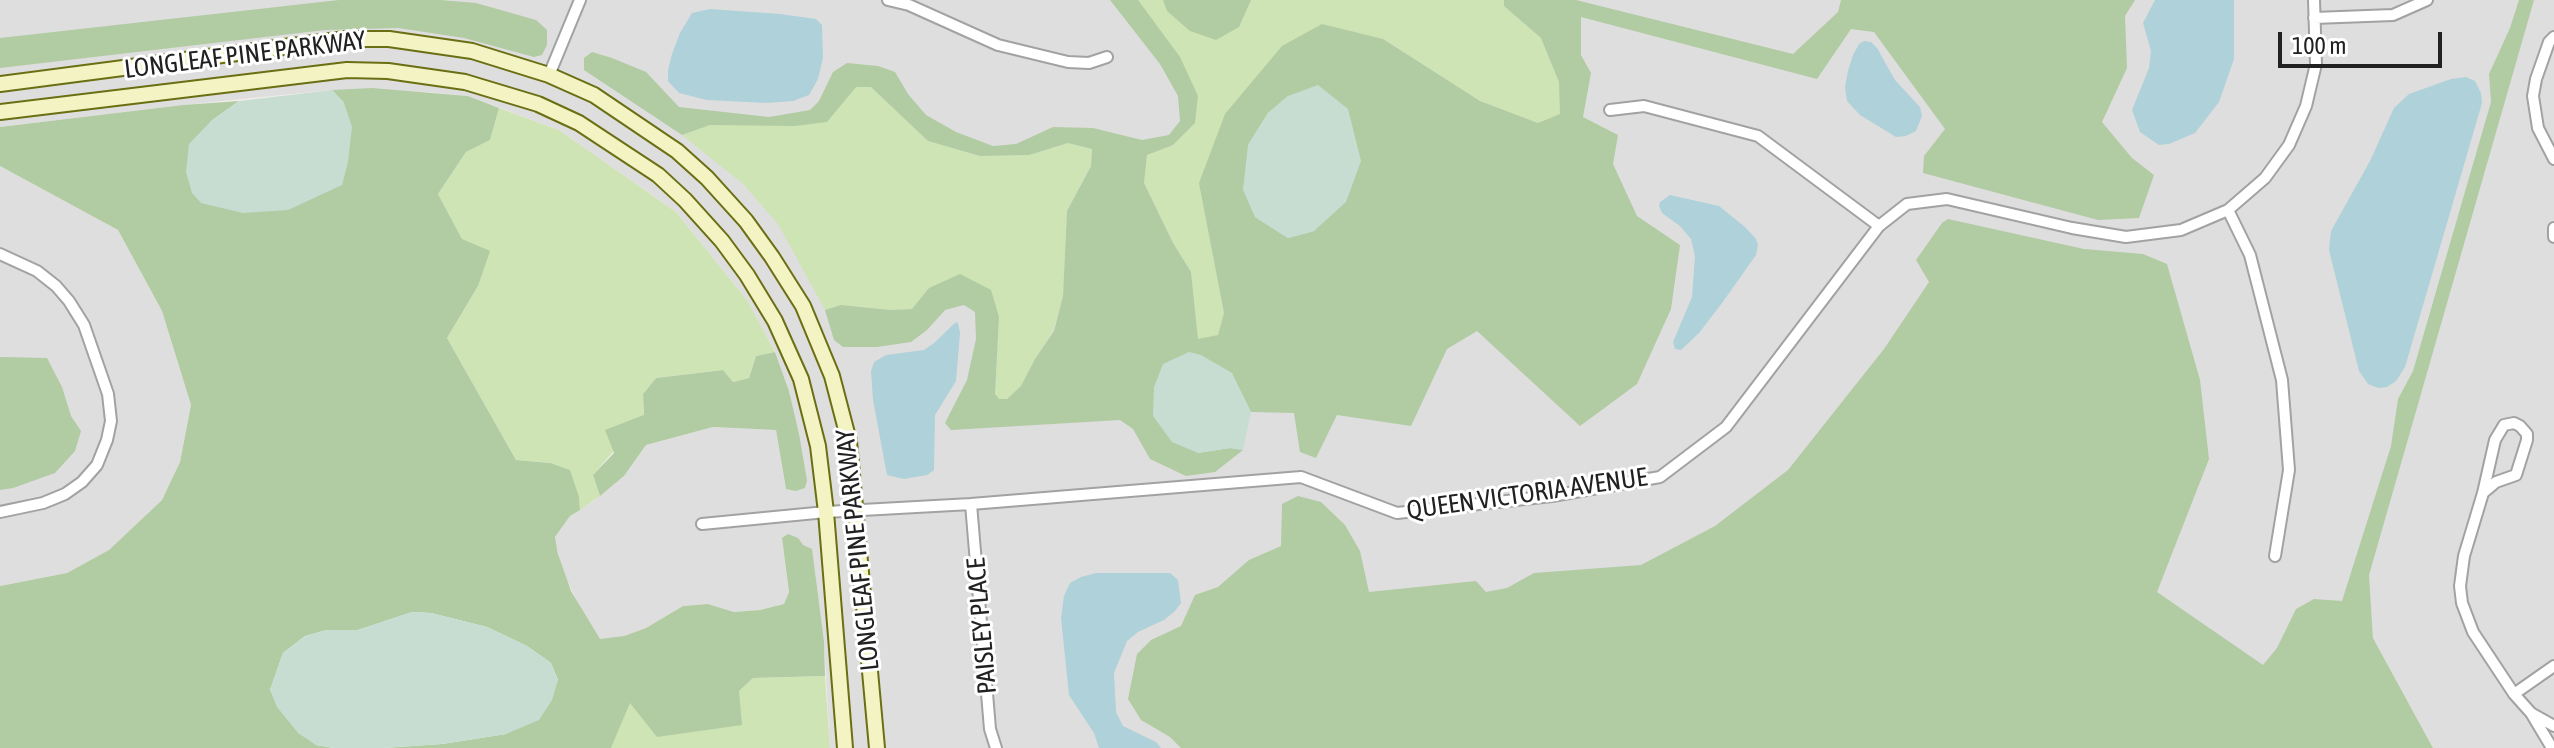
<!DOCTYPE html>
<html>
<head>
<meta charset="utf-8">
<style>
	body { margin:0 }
	#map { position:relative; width:2554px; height:748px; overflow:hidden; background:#f0eee9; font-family:"Asap Condensed",sans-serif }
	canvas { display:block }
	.scale { position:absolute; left:2278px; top:32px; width:164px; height:36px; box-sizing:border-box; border:4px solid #212121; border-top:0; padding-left:10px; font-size:24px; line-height:28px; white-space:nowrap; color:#212121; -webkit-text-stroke:6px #fff; paint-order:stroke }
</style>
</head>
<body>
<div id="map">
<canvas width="2554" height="748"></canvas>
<div class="scale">100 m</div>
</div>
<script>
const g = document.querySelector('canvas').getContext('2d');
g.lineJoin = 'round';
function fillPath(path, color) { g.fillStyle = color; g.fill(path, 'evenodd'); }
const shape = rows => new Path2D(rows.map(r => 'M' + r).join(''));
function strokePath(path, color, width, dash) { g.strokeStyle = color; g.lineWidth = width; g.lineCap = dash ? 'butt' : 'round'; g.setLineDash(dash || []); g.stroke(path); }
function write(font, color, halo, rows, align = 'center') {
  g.font = font + ' "Asap Condensed",sans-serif'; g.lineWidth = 6; g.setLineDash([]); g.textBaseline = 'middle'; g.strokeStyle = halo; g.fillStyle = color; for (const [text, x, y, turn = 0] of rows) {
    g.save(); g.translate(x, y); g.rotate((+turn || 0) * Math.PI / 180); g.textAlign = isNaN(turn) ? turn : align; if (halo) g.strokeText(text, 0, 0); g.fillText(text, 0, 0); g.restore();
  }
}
const residential = shape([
	[0,0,2554,0,2554,748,2433,748,2373,638,2369,579,2319,748,830,748,824,642,782,539,789,592,784,604,760,610,734,612,708,604,683,606,646,628,624,636,600,640,589,625,562,571,555,537,570,516,592,502,624,476,646,445,713,427,776,430,786,489,807,480,789,391,775,352,747,300,676,212,559,130,468,96,427,92,332,90,183,105,0,127],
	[0,166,118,230,162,311,191,405,180,462,162,500,109,550,67,573,0,586]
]);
const grass = shape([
	[1138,0,1163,0,1167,11,1239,27,1251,0,1504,0,1504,6,1541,38,1560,83,1560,115,1538,123,1480,101,1383,39,1214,260,1224,313,1218,335,1198,340,1191,272,1173,243,1144,183,1147,155,1173,145,1194,123],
	[856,86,871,87,928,141,980,156,1029,155,1068,143,1092,149,1091,165,1067,211,1063,296,1053,331,1035,359,1021,386,1007,399,999,400,995,394,999,317,929,288,912,309,890,310,841,305,825,310,778,224,743,184,682,135,710,125,827,122],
	[499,108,559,130,676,212,747,300,775,352,756,356,749,378,733,382,723,370,656,378,643,394,644,416,593,475,600,496,580,510,579,497,550,463,516,460,447,338,478,286,462,239,438,194,466,152,490,140],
	[825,676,830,748,611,748,630,702,739,691,753,678]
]);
const forest = shape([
	[339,0,440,0,476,3,536,20,547,30,547,45,542,55,534,57,464,38,398,28,325,30,0,68,0,38],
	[1110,0,1138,0,1180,57,1198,96,1195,123,1173,145,1147,155,1144,183,1173,243,1191,272,1198,339,1218,335,1224,313,1199,183,1225,114,1282,46,1322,24,1383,39,1480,101,1538,123,1560,114,1559,82,1541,38,1504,6,1504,0,1576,0,1793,54,1838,12,1841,0,2135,0,2125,16,2127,68,2102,122,2132,158,2154,175,2139,218,2098,220,1923,173,1924,156,1945,129,1874,32,1851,29,1817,79,1581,17,1581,55,1591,73,1583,117,1618,135,1613,164,1637,216,1680,245,1671,309,1637,384,1580,426,1477,331,1447,349,1411,426,1337,415,1316,458,1300,452,1294,413,1251,412,1231,373,1198,453,1230,448,1243,450,1215,472,1186,476,1150,459,1133,429,1120,420,951,430,945,423,967,380,976,339,975,312,964,305,945,310,927,330,911,342,877,347,843,347,834,340,825,310,841,305,890,310,912,309,929,288,960,274,991,290,999,317,995,394,999,399,1007,399,1021,386,1035,359,1054,331,1063,296,1067,211,1091,166,1092,149,1068,143,1029,155,980,156,928,141,871,87,856,87,827,122,795,126,710,125,682,135,584,70,584,58,592,52,612,58,646,72,679,107,769,117,810,110,819,101,833,72,847,63,878,66,895,72,908,94,926,115,956,132,993,146,1016,144,1053,127,1093,128,1142,140,1169,135,1180,121,1178,96,1160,64],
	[1288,96,1314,231,1288,238,1255,217,1248,145,1268,113],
	[1163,0,1251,0,1239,27,1216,40,1190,31,1167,11],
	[2519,0,2534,0,2369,575,2373,638,2433,748,1181,748,1170,737,1141,720,1128,699,1137,654,1151,640,1181,626,1195,595,1218,587,1249,560,1281,546,1282,504,1298,496,1321,502,1345,525,1360,551,1369,592,1476,581,1486,592,1507,588,1534,573,1641,565,1715,526,1788,470,1884,349,1929,282,1916,260,1942,223,1948,219,2084,249,2143,254,2167,264,2200,380,2209,459,2157,592,2263,665,2277,648,2296,609,2314,599,2342,601,2391,446,2398,399,2413,371,2491,102,2489,74,2510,28],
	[372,88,468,96,499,108,490,140,466,152,438,194,462,239,490,251,478,286,447,338,516,460,550,463,570,470,579,497,580,510,570,516,555,537,558,554,571,591,600,639,624,636,646,628,683,606,708,604,734,612,760,610,784,604,789,592,782,538,788,534,798,538,803,545,812,549,824,642,825,676,753,678,739,691,742,725,657,737,630,703,611,748,383,748,442,744,506,734,558,680,551,663,527,646,487,627,431,613,412,612,358,630,327,630,305,636,283,653,270,690,316,745,334,748,0,748,0,586,67,573,109,550,162,500,180,462,191,405,162,311,118,230,0,166,0,127,183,105,239,101,211,121,344,103,332,90],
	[775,352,789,391,799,434,807,480,805,488,796,491,786,489,776,430,713,427,646,445,624,476,600,496,593,475,614,453,605,430,644,415,643,394,656,378,723,370,733,382,749,378,756,356],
	[0,357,47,358,62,387,71,416,81,431,75,451,55,473,13,488,0,490]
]);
const wetland = shape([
	[1318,85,1348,109,1361,161,1346,202,1314,231,1288,238,1255,217,1243,190,1248,145,1268,113,1288,96],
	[332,90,344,103,352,127,348,162,342,185,288,210,243,213,201,203,192,193,186,172,189,144,211,121,239,101],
	[1189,352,1201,355,1232,373,1251,412,1243,450,1230,448,1198,453,1172,442,1153,416,1154,387,1163,364],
	[412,612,431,613,487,627,527,646,551,663,558,680,552,700,539,720,506,734,442,744,383,748,334,748,316,745,298,733,277,707,270,690,283,653,305,636,327,630,358,630]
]);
const water = shape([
	[2155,0,2234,0,2234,59,2219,102,2195,133,2169,144,2159,145,2140,132,2132,110,2149,68,2151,51,2143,23],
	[710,9,780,14,816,19,822,25,823,58,818,79,809,95,793,101,766,103,707,100,679,93,668,81,668,70,672,54,680,33,692,13],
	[1864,41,1871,42,1877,48,1895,80,1920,107,1922,116,1916,131,1906,136,1896,137,1860,115,1847,101,1845,87,1848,71,1853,55,1859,44],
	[2466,77,2475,81,2481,93,2482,103,2405,367,2396,381,2387,387,2378,388,2368,384,2359,371,2329,250,2331,231,2370,161,2394,108,2409,94,2451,79],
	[1670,195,1719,206,1745,227,1756,239,1758,245,1756,255,1722,303,1699,333,1681,350,1675,349,1673,342,1692,297,1695,256,1691,239,1680,226,1662,213,1659,206,1660,202],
	[956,322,958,323,960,333,956,381,935,415,934,470,927,475,904,479,887,475,873,400,871,371,874,362,886,355,924,350,934,343],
	[1096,573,1170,573,1178,580,1181,603,1175,611,1164,620,1138,632,1127,641,1114,673,1116,712,1123,726,1156,742,1161,748,1099,748,1094,733,1069,695,1061,618,1064,596,1070,583,1081,577]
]);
const minor = shape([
	[888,0,909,5,998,45,1068,62,1089,63,1107,57],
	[2314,18,2393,15,2427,0],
	[2554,37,2549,42,2536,79,2533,96,2538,128,2554,159],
	[549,75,580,0],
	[1610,110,1644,106,1758,136,1879,226],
	[2228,210,2250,255,2282,380,2289,470,2275,556],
	[2554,228,2554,237],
	[0,254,37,271,56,286,69,301,84,325,108,394,111,421,107,440,97,465,82,482,65,494,43,503,0,512],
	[2483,493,2496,482,2516,475,2527,440,2527,434,2520,426,2514,423,2504,425,2495,440,2483,493,2464,556,2460,586,2462,603,2473,632,2514,694,2531,713,2552,748],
	[971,504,990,729,996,748],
	[702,524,826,512,971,504,1301,477,1397,513,1552,496,1660,477,1726,427,1879,226,1907,204,1947,199,2072,228,2126,237,2181,230,2228,210,2265,178,2289,145,2306,106,2316,64,2314,0],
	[2514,694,2554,666],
	[2531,713,2554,726]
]);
const secondary = shape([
	[0,84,345,39,389,39,472,51,549,75,594,95,677,151,707,178,746,221,772,257,803,306,832,376,849,441,877,748],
	[0,112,347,70,388,71,465,82,538,104,579,123,658,175,685,200,722,241,747,275,775,321,801,379,818,446,826,512,845,748]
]);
const streetNames = [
	["LONGLEAF PINE PARKWAY",245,55,-7],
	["QUEEN VICTORIA AVENUE",1527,494,-8],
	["LONGLEAF PINE PARKWAY",858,550,-96],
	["PAISLEY PLACE",982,626,-95]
];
fillPath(residential, '#dfdede');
fillPath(grass, '#cfe4b5');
fillPath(forest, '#b1cba3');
fillPath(wetland, '#c8ddd2');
fillPath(water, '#afd1d9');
strokePath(minor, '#a2a2a2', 14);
strokePath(secondary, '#696f12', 18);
strokePath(minor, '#fff', 10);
strokePath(secondary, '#f3f3c4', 14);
write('26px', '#212121', '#fff', streetNames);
</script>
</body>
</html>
